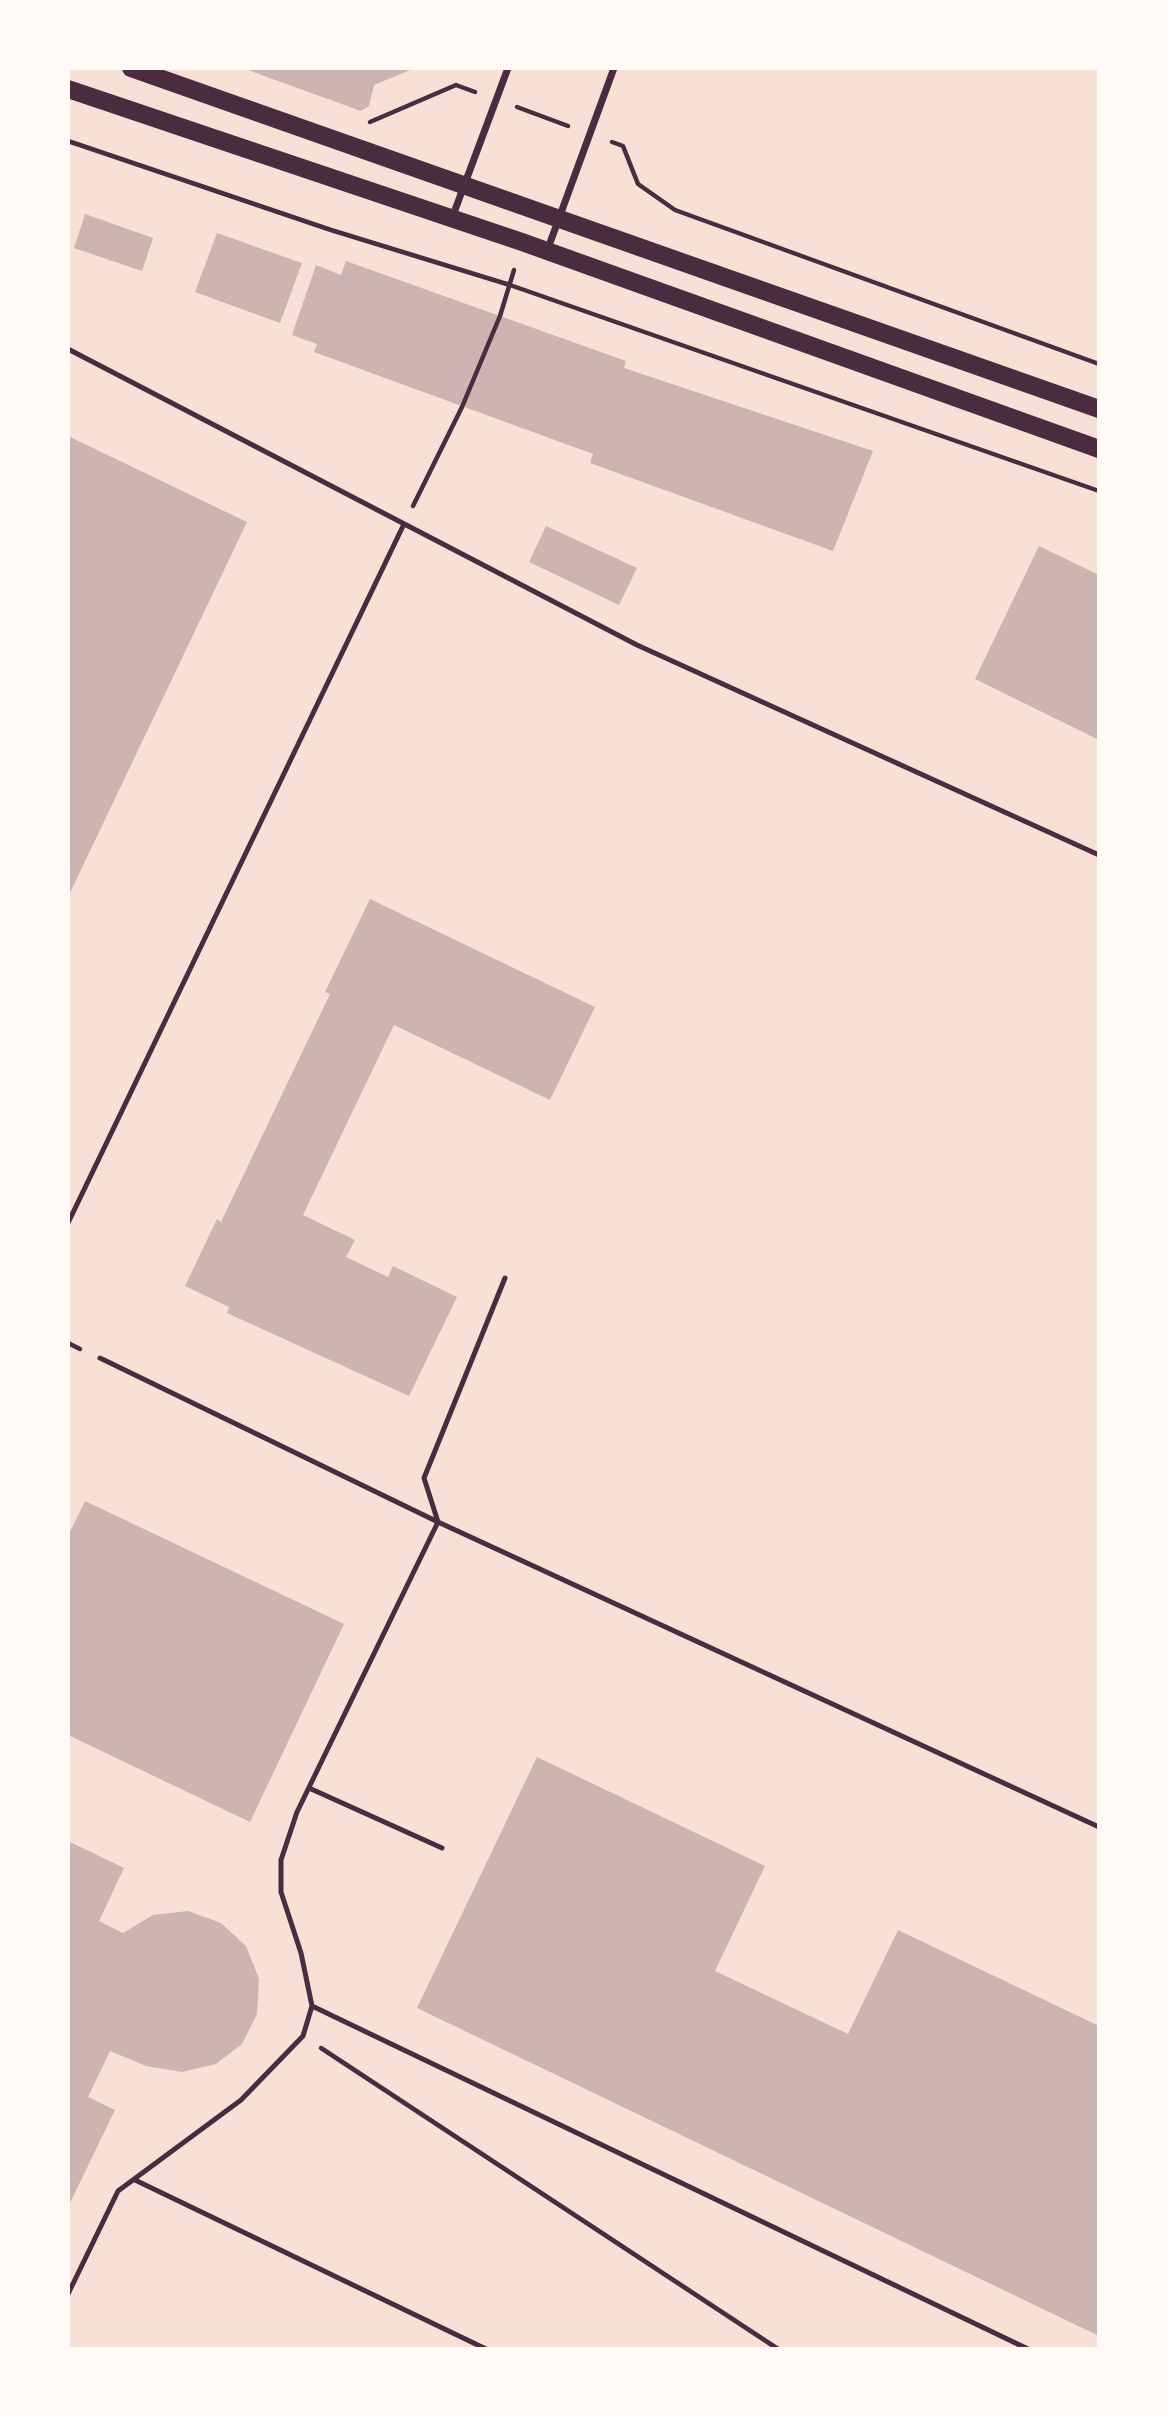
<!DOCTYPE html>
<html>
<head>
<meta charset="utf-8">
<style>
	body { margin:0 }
	#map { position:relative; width:1167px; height:2417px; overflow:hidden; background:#f7e1d7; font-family:"Roboto Condensed",sans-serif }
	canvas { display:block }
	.frame { position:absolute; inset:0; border:70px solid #fffaf5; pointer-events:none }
</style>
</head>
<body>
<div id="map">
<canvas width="1167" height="2417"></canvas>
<div class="frame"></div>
</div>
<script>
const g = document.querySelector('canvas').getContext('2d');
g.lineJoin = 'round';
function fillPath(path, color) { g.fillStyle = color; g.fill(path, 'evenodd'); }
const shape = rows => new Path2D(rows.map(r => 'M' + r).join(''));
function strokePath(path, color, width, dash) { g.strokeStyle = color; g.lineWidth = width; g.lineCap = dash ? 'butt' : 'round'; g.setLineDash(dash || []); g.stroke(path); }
const building = shape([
	[415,68,374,85,369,106,361,111,245,69],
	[85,214,153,238,142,271,74,248],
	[217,233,302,263,280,323,195,292],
	[346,261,626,361,624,368,873,451,833,551,590,463,593,454,314,352,317,344,292,335,316,265,341,275],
	[68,436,247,522,68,897],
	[546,526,637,568,619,605,529,562],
	[1039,546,1099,575,1099,740,975,679],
	[370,899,595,1007,550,1100,394,1025,303,1215,355,1240,346,1257,388,1277,393,1266,457,1297,409,1396,227,1313,229,1307,185,1286,217,1219,221,1222,330,994,325,992],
	[85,1501,344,1624,250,1822,68,1735,68,1536],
	[537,1757,765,1866,715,1971,848,2034,898,1930,1099,2026,1099,2336,417,2008],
	[68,1841,124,1868,99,1921,123,1933,153,1915,188,1911,221,1923,246,1946,259,1979,257,2014,242,2044,216,2064,182,2072,146,2066,110,2051,88,2097,115,2110,68,2207]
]);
const path = shape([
	[517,107,568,126],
	[370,122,456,85,475,92],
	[68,141,331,230,510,285,1099,491],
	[612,142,623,146,638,184,675,210,1099,364],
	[413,506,462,407,500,316,514,270],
	[68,1343,80,1349],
	[321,2048,778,2349]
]);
const service = shape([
	[68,349,637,645,1099,855],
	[68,1223,404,524],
	[100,1358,438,1522,1099,1827],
	[309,1788,442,1848],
	[312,2006,1028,2349],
	[135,2180,486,2349],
	[68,2294,118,2191,241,2100,303,2036,312,2006,301,1953,281,1892,281,1860,297,1812,438,1522,424,1478,505,1278]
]);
const minor = shape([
	[452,218,508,68],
	[547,251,614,68]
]);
const primary = shape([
	[131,68,1099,409],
	[68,89,522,242,1099,449]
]);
fillPath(building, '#ccb4b1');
strokePath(path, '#4a2c40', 4.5);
strokePath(service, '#4a2c40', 5);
strokePath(minor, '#4a2c40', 7);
strokePath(primary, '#4a2c40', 18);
</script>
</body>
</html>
